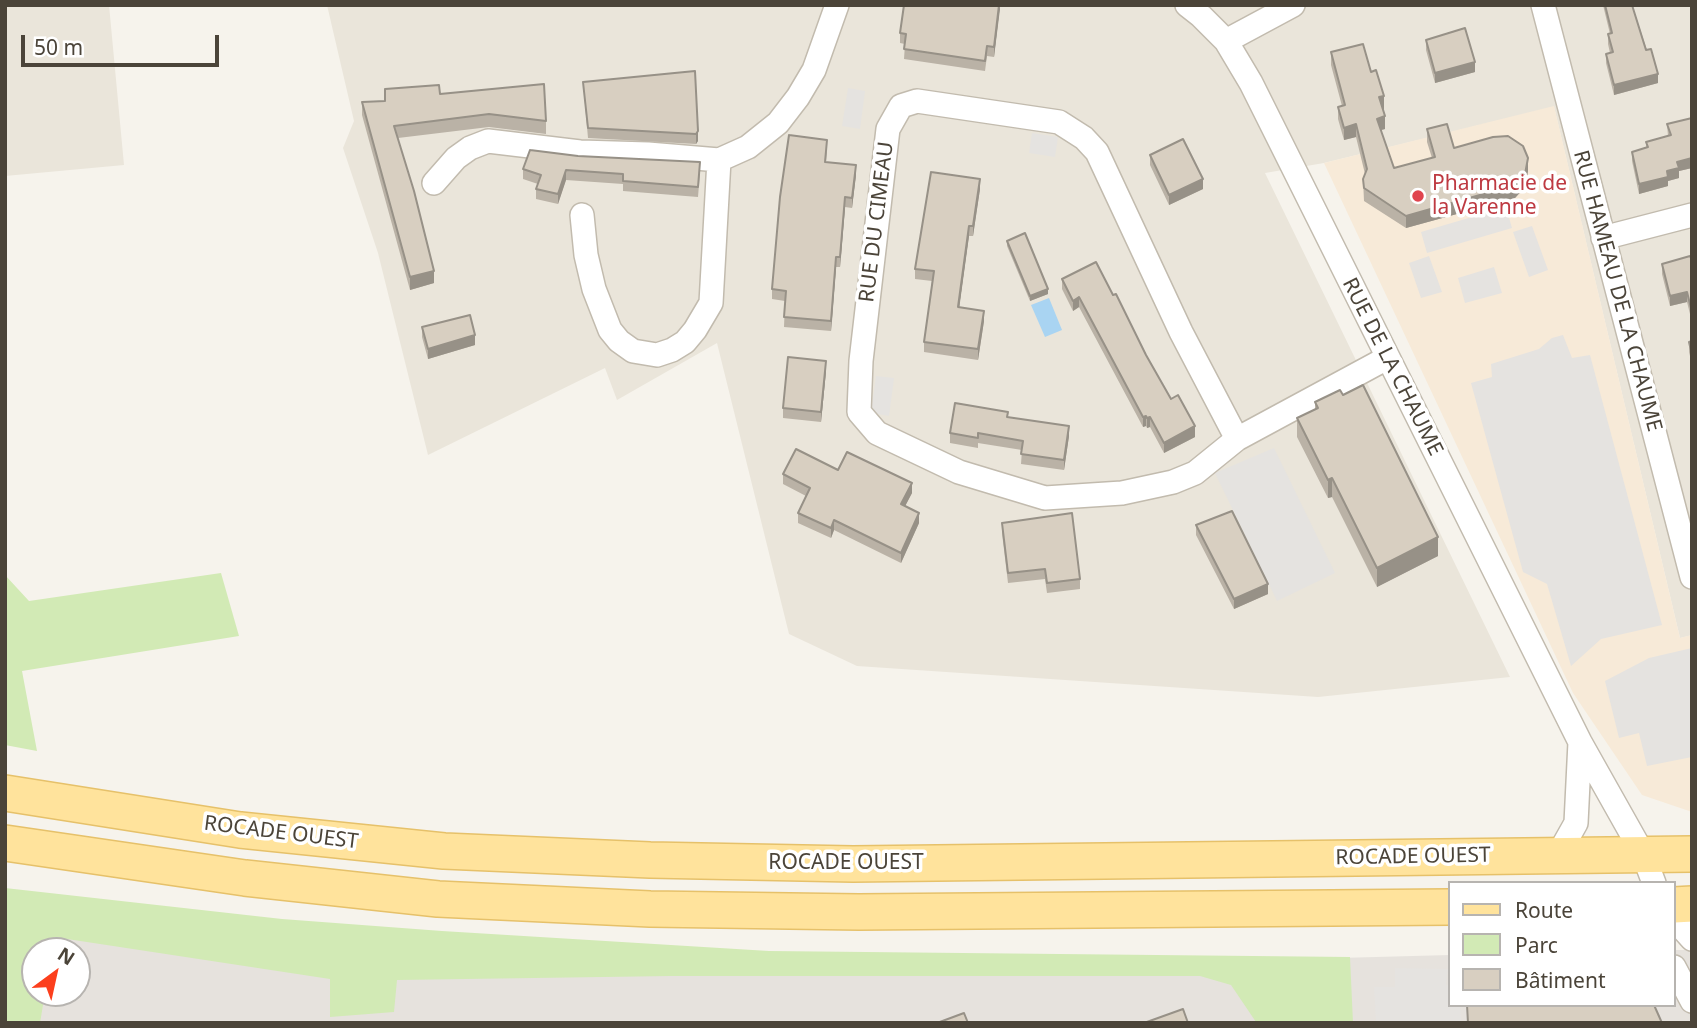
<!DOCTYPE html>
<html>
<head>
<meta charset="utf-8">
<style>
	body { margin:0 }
	#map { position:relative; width:1697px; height:1028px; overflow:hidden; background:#f6f3ec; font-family:"Noto Sans",sans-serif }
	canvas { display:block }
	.frame { position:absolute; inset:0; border:7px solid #4b4439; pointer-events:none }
	.legend { position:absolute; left:1448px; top:881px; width:228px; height:126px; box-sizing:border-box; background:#fff; border:2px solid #b7b4b0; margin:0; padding:9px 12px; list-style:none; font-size:21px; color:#4b4439 }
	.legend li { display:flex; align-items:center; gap:14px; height:35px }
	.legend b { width:35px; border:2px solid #b7b4b0 }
	.north { position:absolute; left:21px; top:937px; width:70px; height:70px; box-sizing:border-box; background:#fff; border:2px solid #b7b4b0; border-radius:50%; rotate:33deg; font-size:19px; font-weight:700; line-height:28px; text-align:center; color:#4b4439 }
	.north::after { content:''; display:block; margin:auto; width:24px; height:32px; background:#fc3f1d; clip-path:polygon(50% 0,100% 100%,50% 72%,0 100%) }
	.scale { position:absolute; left:21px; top:35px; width:198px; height:32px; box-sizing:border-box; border:4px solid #4b4439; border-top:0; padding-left:9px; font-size:21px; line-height:24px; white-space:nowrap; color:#4b4439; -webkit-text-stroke:5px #fff; paint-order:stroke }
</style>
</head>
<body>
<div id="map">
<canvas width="1697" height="1028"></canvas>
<div class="frame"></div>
<ul class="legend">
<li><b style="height:9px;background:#ffe39c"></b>Route</li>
<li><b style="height:19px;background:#d2eab5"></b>Parc</li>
<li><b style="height:19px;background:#d8cfc1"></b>Bâtiment</li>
</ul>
<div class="north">N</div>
<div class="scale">50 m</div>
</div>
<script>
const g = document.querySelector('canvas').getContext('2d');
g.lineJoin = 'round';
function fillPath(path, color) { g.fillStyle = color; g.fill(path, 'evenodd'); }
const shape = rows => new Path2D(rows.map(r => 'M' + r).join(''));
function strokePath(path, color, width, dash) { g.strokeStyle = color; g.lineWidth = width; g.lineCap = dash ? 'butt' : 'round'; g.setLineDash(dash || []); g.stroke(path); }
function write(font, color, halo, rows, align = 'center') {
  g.font = font + ' "Noto Sans",sans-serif'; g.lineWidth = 7; g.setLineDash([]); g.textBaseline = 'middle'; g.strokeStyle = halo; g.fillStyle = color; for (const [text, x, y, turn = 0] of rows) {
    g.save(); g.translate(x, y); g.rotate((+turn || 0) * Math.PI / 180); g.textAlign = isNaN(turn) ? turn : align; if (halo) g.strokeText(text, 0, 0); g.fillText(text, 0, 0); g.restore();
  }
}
const residential = shape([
	[5,5,109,5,124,165,5,176],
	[327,5,1692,5,1692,635,1680,638,1554,107,1324,163,1265,173,1510,677,1318,697,857,666,789,634,717,343,617,400,605,368,428,455,378,253,343,148,354,121]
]);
const commercial = shape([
	[1554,106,1680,638,1692,635,1692,812,1642,795,1573,693,1324,163]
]);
const industrial = shape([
	[5,924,671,976,1450,955,1450,1005,1674,1005,1674,950,1692,950,1692,1023,5,1023],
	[35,951,77,951,77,993,35,993]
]);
const green = shape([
	[221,573,239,636,22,671,37,751,5,745,5,575,29,601],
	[5,888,282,919,442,931,769,951,1350,957,1353,1023,1256,1022,1231,985,1200,976,671,976,397,980,394,1012,330,1017,330,979,54,937,52,951,35,951,35,993,45,993,40,1023,5,1023]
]);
const parking = shape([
	[848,88,865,91,860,129,842,126],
	[1032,133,1058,137,1055,157,1029,153],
	[1506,207,1512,228,1427,253,1421,232],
	[1532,226,1548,270,1529,277,1513,232],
	[1429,256,1442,292,1421,298,1409,263],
	[1494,267,1502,293,1465,303,1458,278],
	[1563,335,1572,358,1590,355,1662,625,1601,639,1571,666,1547,584,1523,572,1471,383,1492,377,1491,364,1539,349,1552,338],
	[876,376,894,378,889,416,871,413],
	[1274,448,1335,573,1277,601,1215,473],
	[1692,648,1692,757,1647,766,1639,733,1619,738,1605,681,1649,658],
	[1395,968,1448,969,1446,985,1450,985,1450,1005,1460,1005,1461,1023,1376,1023,1374,987,1395,987]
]);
const water = shape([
	[1049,298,1062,330,1045,337,1031,305]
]);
const street = shape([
	[1187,5,1201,16,1226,41,1251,83,1580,742,1643,854,1654,883],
	[1543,5,1692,577],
	[1226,41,1293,5],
	[434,183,456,158,470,148,488,141,580,152,648,154,719,160,748,147,778,123,798,97,814,70,837,5],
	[582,215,586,255,594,289,610,330,619,341,633,351,657,355,672,350,685,342,695,330,711,303,719,160],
	[1603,238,1692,215],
	[1237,439,1181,332,1097,152,1084,138,1059,122,917,101,901,106,888,129,861,361,859,412,877,433,959,472,1045,498,1122,493,1173,482,1195,473,1237,439,1387,358],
	[1558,855,1576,823,1580,742],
	[1674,919,1692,939],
	[1674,967,1692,1001]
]);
const primary = shape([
	[5,793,240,830,444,851,650,860,853,864,1692,854],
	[5,843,245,878,438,899,650,909,859,912,1450,907],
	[1674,905,1692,904]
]);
const wall = shape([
	[1000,5,994,57,987,56,985,71,904,59,905,44,900,43,900,33],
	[1603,5,1632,5,1658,83,1614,95,1606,63,1606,54,1610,53,1608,44,1608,34,1610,34],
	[1426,40,1475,72,1435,83,1426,50],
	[1331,52,1371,72,1384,109,1382,109,1385,129,1381,130,1394,168,1432,158,1427,142,1427,129,1454,148,1528,171,1525,187,1515,198,1406,228,1364,201,1363,179,1365,174,1356,137,1344,140,1338,119,1338,107,1342,106,1331,65],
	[695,71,698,141,696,144,588,138,583,82],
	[440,94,546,121,546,134,489,127,398,138,434,283,410,290,362,115,362,102,385,101],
	[1692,118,1692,168,1679,171,1679,178,1668,181,1668,186,1639,194,1632,161,1632,152,1646,148,1646,142,1668,136,1667,124],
	[827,150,826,162,856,175,852,208,845,207,840,267,836,267,831,331,784,327,785,301,772,299,772,289],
	[1150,155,1203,189,1169,205,1150,165],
	[523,169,700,172,698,197,623,191,623,184,566,180,558,204,536,199,536,189,538,184,523,179],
	[980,189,973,236,969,236,959,307,984,321,978,360,924,352,924,342,932,281,915,279,915,269],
	[1007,241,1048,294,1030,301,1007,246],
	[1692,260,1692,322,1687,302,1670,306,1662,274,1662,264],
	[1062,279,1113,295,1171,399,1195,437,1164,453,1150,427,1147,428,1146,426,1143,427,1079,307,1073,311,1062,289],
	[422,327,475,345,428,359,422,337],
	[1692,341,1692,364,1689,352,1689,342],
	[826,371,821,422,783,418,783,408],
	[1315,402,1438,556,1377,587,1332,497,1328,498,1297,437,1297,418,1315,409],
	[1008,417,1069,436,1064,470,1021,464,1022,450,978,443,978,448,950,443,950,433],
	[838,470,912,493,905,506,919,523,901,563,834,530,831,538,798,523,798,513,806,496,783,484,783,474],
	[1002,523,1080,579,1080,589,1047,593,1045,579,1008,583,1002,533],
	[1196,525,1268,594,1234,609,1196,535]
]);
const shadedWall = shape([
	[999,5,1000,9,994,57,994,47],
	[1475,62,1475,72,1435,83,1435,73],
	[1658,74,1658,83,1614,95,1614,85],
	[1384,96,1384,109,1379,110,1379,97],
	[1385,116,1385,129,1377,131,1377,119],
	[1356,124,1356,137,1344,140,1344,128],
	[698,131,698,141,696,144,696,134],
	[1528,158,1528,171,1525,187,1515,198,1406,228,1406,216],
	[1692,158,1692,168,1679,171,1679,178,1668,181,1668,186,1639,194,1639,184,1667,171,1677,162],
	[856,165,856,175,852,208,852,198],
	[566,170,566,180,558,204,558,194],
	[980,179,980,189,973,236,973,226],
	[1203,179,1203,189,1169,205,1169,195],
	[845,197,845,207,840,267,840,257],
	[969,226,969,236,958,317,958,307],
	[836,257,836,267,831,331,831,321],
	[434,271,434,283,410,290,410,277],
	[1048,289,1048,294,1030,301,1030,296],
	[1687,292,1687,302,1670,306,1670,296],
	[1079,297,1079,307,1073,311,1073,301],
	[984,311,984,321,978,360,978,349],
	[475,335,475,345,428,359,428,349],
	[826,361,826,371,821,422,821,412],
	[1146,416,1146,426,1143,427,1143,417],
	[1150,417,1150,427,1147,428,1147,418],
	[1069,426,1069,436,1064,470,1064,460],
	[1195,426,1195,437,1164,453,1164,443],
	[1332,478,1332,497,1328,498,1328,480],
	[912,483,912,493,901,514,901,504],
	[919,513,919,523,901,563,901,553],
	[834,520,834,530,831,538,831,528],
	[1438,537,1438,556,1377,587,1377,568],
	[1268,584,1268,594,1234,609,1234,599]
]);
const building = shape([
	[904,5,999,5,994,47,987,46,985,61,904,49,906,34,900,33,904,5],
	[1605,5,1632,5,1646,50,1651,49,1658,74,1614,85,1606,54,1613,52,1608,34,1612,33,1605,5],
	[1465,28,1475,62,1435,73,1426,40,1465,28],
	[1363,44,1371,72,1376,70,1384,96,1379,97,1385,116,1377,119,1394,168,1435,157,1427,129,1447,124,1454,148,1493,137,1508,136,1523,146,1528,158,1525,174,1515,185,1406,216,1364,188,1363,179,1367,169,1356,124,1344,128,1338,107,1345,105,1331,52,1363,44],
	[695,71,698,131,696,134,588,128,583,82,695,71],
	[544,84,546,121,489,114,394,126,414,191,434,271,410,277,362,102,385,101,385,89,439,85,440,94,544,84],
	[1692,118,1692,158,1677,162,1679,168,1667,171,1668,177,1639,184,1632,152,1648,147,1646,142,1671,135,1667,124,1692,118],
	[789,135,827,140,825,162,856,165,852,198,845,197,840,257,836,257,831,321,784,317,786,291,772,289,780,197,789,135],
	[1183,139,1203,179,1169,195,1150,155,1183,139],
	[530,150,578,156,700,162,698,187,623,181,623,174,566,170,558,194,536,189,541,175,523,169,530,150],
	[931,172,980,179,973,226,969,226,958,307,984,311,978,349,924,342,934,271,915,269,931,172],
	[1025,233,1048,289,1030,296,1007,241,1025,233],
	[1690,256,1692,260,1692,312,1687,292,1670,296,1662,264,1690,256],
	[1096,262,1113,295,1116,294,1146,355,1171,399,1178,395,1195,426,1164,443,1150,417,1147,418,1146,416,1143,417,1079,297,1073,301,1062,279,1096,262],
	[470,315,475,335,428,349,422,327,470,315],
	[1692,341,1692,355,1689,342,1692,341],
	[788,357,826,361,821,412,783,408,788,357],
	[1363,385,1438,537,1377,568,1332,478,1328,480,1297,418,1318,408,1315,402,1340,390,1343,395,1363,385],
	[955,403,1008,412,1007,417,1069,426,1064,460,1021,454,1023,441,978,433,978,438,950,433,955,403],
	[796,449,838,470,847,452,912,483,901,504,919,513,901,553,834,520,831,528,798,513,810,488,783,474,796,449],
	[1232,511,1268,584,1234,599,1196,525,1232,511],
	[1072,513,1080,579,1047,583,1045,569,1008,573,1002,523,1072,513],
	[1467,1005,1649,1005,1650,1006,1654,1005,1662,1023,1468,1023,1467,1005],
	[1183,1009,1188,1023,1144,1023,1183,1009],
	[964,1013,968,1023,937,1023,964,1013]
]);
const markers = [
	[1418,196,7,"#e0444e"]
];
const healthNames = [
	["Pharmacie de",1432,184],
	["la Varenne",1432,208]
];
const streetNames = [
	["RUE DU CIMEAU",877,222,-83],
	["RUE HAMEAU DE LA CHAUME",1617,291,75],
	["RUE DE LA CHAUME",1392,367,63],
	["ROCADE OUEST",281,833,7],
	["ROCADE OUEST",1413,857,-1],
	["ROCADE OUEST",846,863]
];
fillPath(residential, '#eae5da');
fillPath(commercial, '#f7ead8');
fillPath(industrial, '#e6e2dd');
fillPath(green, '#d2eab5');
fillPath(parking, '#e5e3e0');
fillPath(water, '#a9d4f2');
strokePath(street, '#c2bbae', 26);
strokePath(primary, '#e6c16a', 38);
strokePath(street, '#fff', 23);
strokePath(primary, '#ffe39c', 35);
fillPath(wall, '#bab2a6');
fillPath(shadedWall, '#979187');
fillPath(building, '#d8cfc1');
strokePath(building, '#979187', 2);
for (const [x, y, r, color] of markers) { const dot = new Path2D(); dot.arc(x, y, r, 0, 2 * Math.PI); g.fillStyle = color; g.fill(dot); strokePath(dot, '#fff', 2.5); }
write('21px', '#be3a42', '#fff', healthNames, 'left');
write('21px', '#4b4439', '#fff', streetNames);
</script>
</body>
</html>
